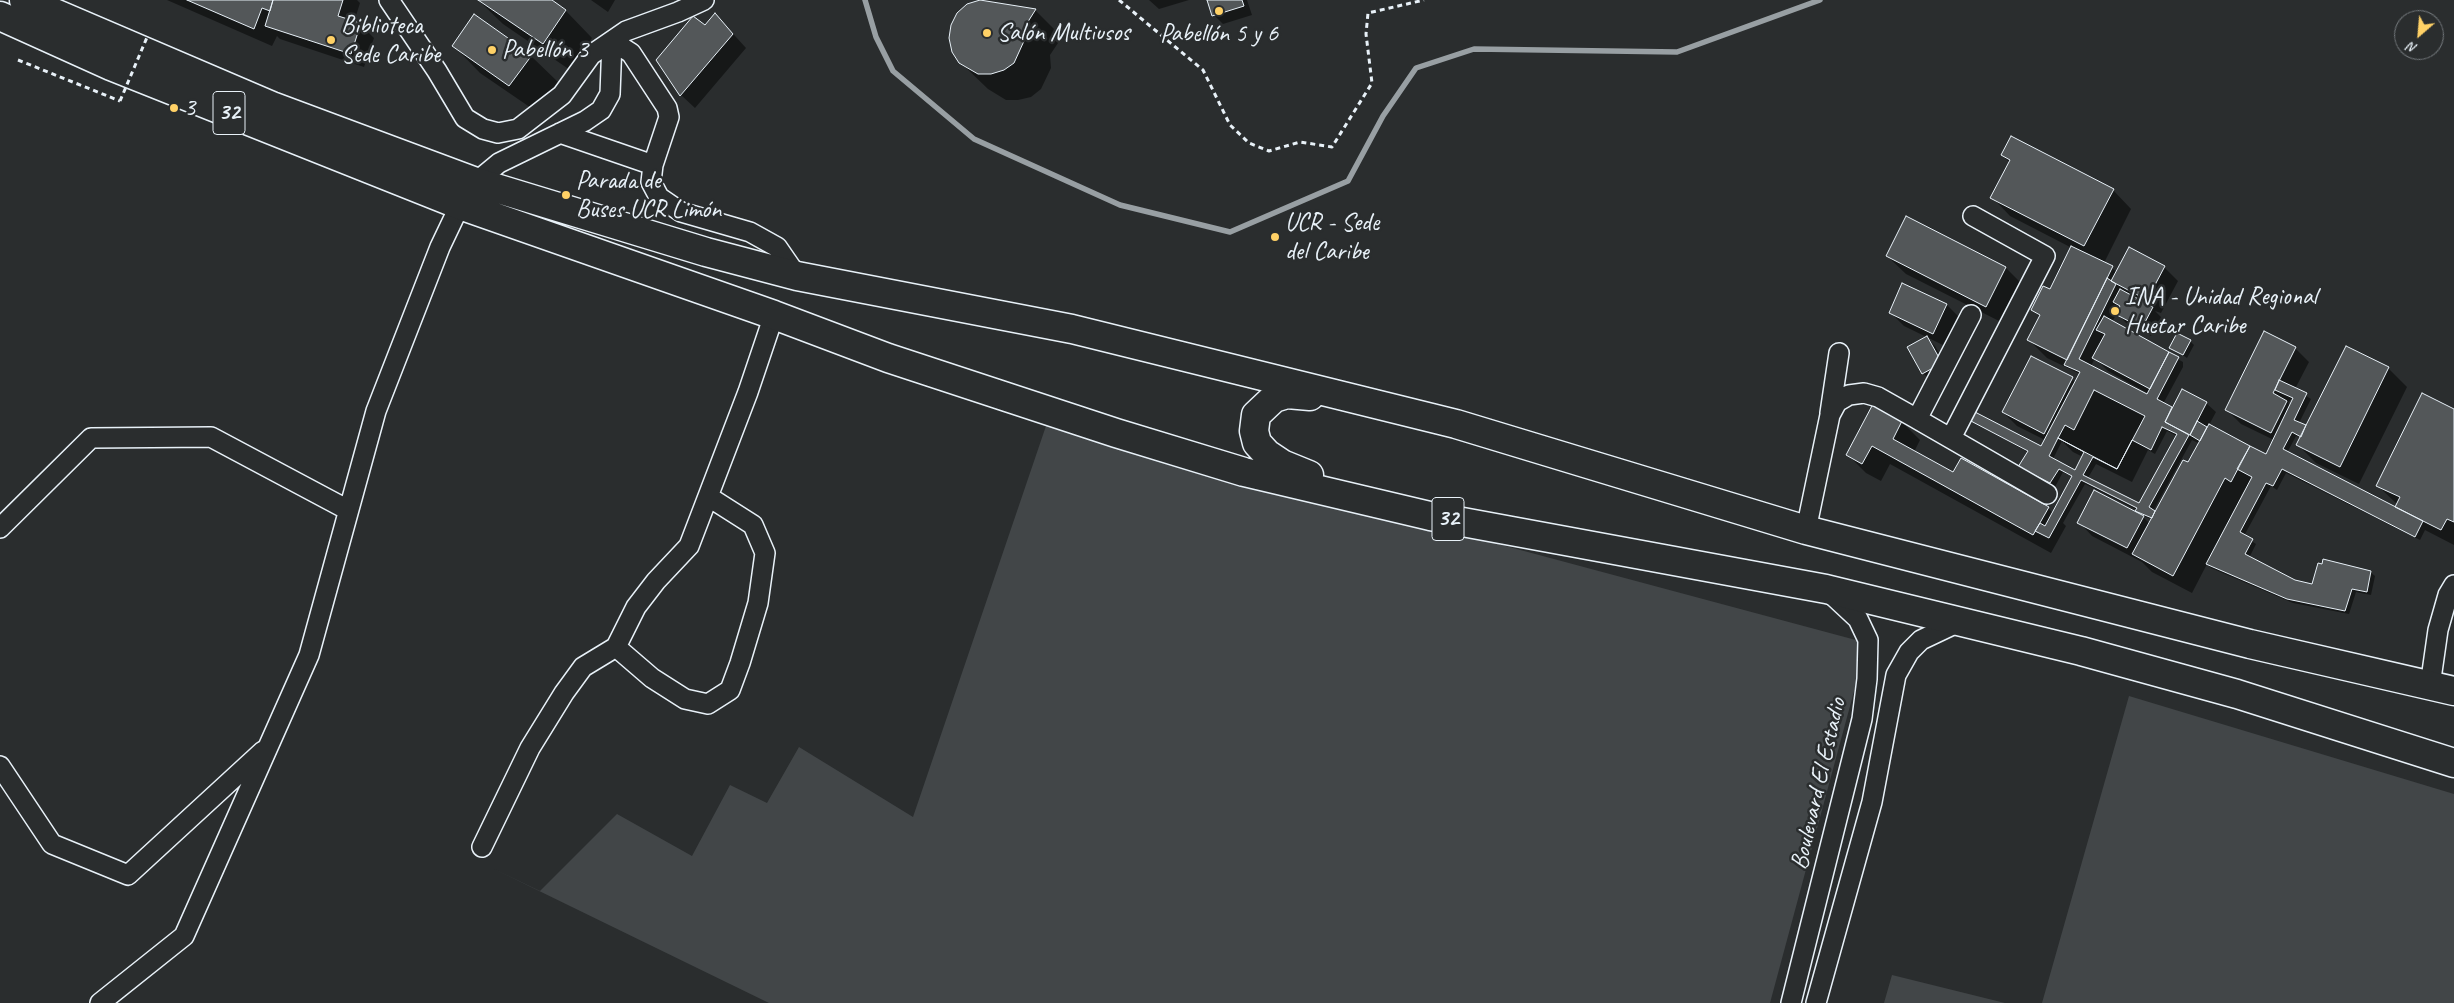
<!DOCTYPE html>
<html>
<head>
<meta charset="utf-8">
<style>
	body { margin:0 }
	#map { position:relative; width:2454px; height:1003px; overflow:hidden; background:#2a2d2e; font-family:Caveat,sans-serif }
	canvas { display:block }
	.north { position:absolute; left:2394px; top:10px; width:50px; height:50px; box-sizing:border-box; background:#2a2d2e; border:1px solid #767b7f; border-radius:50%; rotate:207deg; font-size:14px; font-weight:700; line-height:20px; text-align:center; color:#e8f1f8 }
	.north::after { content:''; display:block; margin:auto; width:18px; height:22px; background:#ffd166; clip-path:polygon(50% 0,100% 100%,50% 72%,0 100%) }
</style>
</head>
<body>
<div id="map">
<canvas width="2454" height="1003"></canvas>
<div class="north">N</div>
</div>
<script>
const g = document.querySelector('canvas').getContext('2d');
g.lineJoin = 'round';
function fillPath(path, color) { g.fillStyle = color; g.fill(path, 'evenodd'); }
const shape = rows => new Path2D(rows.map(r => 'M' + r).join(''));
function strokePath(path, color, width, dash) { g.strokeStyle = color; g.lineWidth = width; g.lineCap = dash ? 'butt' : 'round'; g.setLineDash(dash || []); g.stroke(path); }
function write(font, color, halo, rows, align = 'center') {
  g.font = font + ' Caveat,sans-serif'; g.lineWidth = 5; g.setLineDash([]); g.textBaseline = 'middle'; g.strokeStyle = halo; g.fillStyle = color; for (const [text, x, y, turn = 0] of rows) {
    g.save(); g.translate(x, y); g.rotate((+turn || 0) * Math.PI / 180); g.textAlign = isNaN(turn) ? turn : align; if (halo) g.strokeText(text, 0, 0); g.fillText(text, 0, 0); g.restore();
  }
}
const green = shape([
	[1047,423,1867,643,1770,1003,769,1003,492,868,540,891,617,814,692,856,730,785,767,803,799,747,913,817],
	[2129,696,2454,794,2454,1003,2042,1003],
	[1892,975,2005,1003,1884,1003]
]);
const shadow = shape([
	[167,0,357,0,360,3,354,22,360,24,374,38,364,67,280,39,277,36,272,46],
	[478,0,549,0,566,11,592,38,570,70,503,24],
	[591,0,615,0,608,12],
	[1149,0,1189,0,1159,9],
	[1209,0,1247,0,1252,15,1223,24,1214,15],
	[980,1,1035,10,1062,37,1050,55,1051,68,1041,89,1031,97,1018,100,1006,100,988,89,960,62],
	[716,15,746,48,695,108,681,95,658,60,705,27],
	[454,46,531,56,558,82,537,112,480,73],
	[2002,155,2113,190,2131,209,2104,263,2117,272,2164,267,2178,281,2161,313,2155,311,2161,317,2151,336,2126,323,2117,313,2112,322,2183,362,2183,367,2163,404,2173,409,2206,403,2216,412,2209,425,2266,456,2274,440,2241,424,2227,410,2295,348,2309,362,2295,389,2311,399,2299,423,2307,427,2388,368,2407,387,2359,484,2316,463,2298,445,2301,438,2296,436,2287,453,2396,509,2398,505,2378,486,2454,410,2454,545,2425,530,2420,540,2286,473,2277,490,2271,486,2244,536,2256,544,2249,558,2295,581,2312,585,2370,572,2375,576,2371,595,2356,592,2349,614,2293,603,2211,568,2207,564,2192,593,2152,572,2142,562,2092,536,2079,522,2135,513,2137,510,2085,484,2063,523,2066,526,2051,553,1890,464,1881,481,1866,473,1847,454,1902,422,1920,440,1914,452,1954,474,2048,508,2054,514,2073,477,2063,472,2055,487,2024,471,2029,453,1970,419,2041,448,2045,440,2017,426,2003,412,2032,358,2076,382,2080,374,2047,358,2029,340,2040,317,2033,310,2051,291,2072,248,2010,216,1992,197,2010,163],
	[2095,358,2108,371,2149,394,2148,396,2091,366],
	[2291,399,2294,400,2291,406,2288,403],
	[2167,431,2177,436,2140,505,2088,478,2096,464,2132,482,2148,450,2155,454],
	[2192,440,2200,444,2189,464,2156,512,2153,511],
	[2062,441,2073,452,2083,457,2076,471,2053,459],
	[2142,516,2152,519,2150,524],
	[1906,218,2006,268,2024,286,2005,324,1906,274,1887,256],
	[1903,285,1947,305,1961,319,1947,347,1904,326,1890,312],
	[1926,337,1935,346,1950,372,1932,382,1923,373],
	[2190,341,2194,345,2187,358,2171,347]
]);
const stream = shape([
	[865,0,876,37,893,71,974,139,1120,205,1230,232,1348,181,1383,116,1416,68,1474,49,1677,52,1820,0]
]);
const building = shape([
	[187,0,273,0,270,11,262,8,254,29,187,0],
	[273,0,343,0,338,16,361,23,351,54,265,26,273,0],
	[478,0,552,0,566,10,543,44,478,0],
	[980,0,1036,9,1024,28,1024,41,1014,63,1004,70,991,74,978,74,959,63,952,52,949,38,951,25,957,13,967,4,980,0],
	[1207,0,1242,0,1244,6,1212,16,1207,0],
	[715,13,733,34,680,96,656,60,693,16,705,25,715,13],
	[474,14,532,55,509,86,452,46,474,14],
	[2011,136,2114,189,2084,246,1990,198,2010,160,2001,155,2011,136],
	[1906,216,2006,267,1986,307,1886,256,1906,216],
	[2071,246,2113,266,2067,360,2027,340,2040,315,2031,310,2043,286,2050,289,2071,246],
	[2129,247,2165,266,2147,300,2111,281,2129,247],
	[2107,278,2116,284,2079,359,2147,394,2169,352,2179,357,2157,399,2172,407,2165,422,2189,435,2149,507,2155,511,2152,518,2135,511,2137,508,2081,480,2049,538,2035,531,2040,523,2045,526,2072,476,2059,469,2050,483,2018,467,2028,451,1969,420,1973,411,2041,446,2080,372,2064,365,2107,278],
	[2162,427,2177,434,2139,503,2083,475,2093,457,2117,469,2132,440,2151,450,2162,427],
	[2058,438,2084,452,2075,470,2049,456,2058,438],
	[1902,283,1947,304,1933,334,1889,313,1902,283],
	[2120,289,2153,307,2142,328,2115,314,2120,306,2113,302,2120,289],
	[2104,316,2169,352,2150,389,2092,358,2105,334,2096,330,2104,316],
	[2264,331,2296,347,2273,393,2287,401,2271,433,2225,410,2264,331],
	[2177,333,2191,340,2183,355,2169,348,2177,333],
	[1927,336,1942,363,1922,374,1907,347,1927,336],
	[2346,346,2389,367,2340,467,2296,445,2346,346],
	[2031,356,2073,377,2044,434,2002,412,2031,356],
	[2279,380,2307,393,2294,420,2306,425,2301,437,2292,432,2283,449,2423,521,2415,537,2282,469,2273,486,2266,483,2240,532,2253,539,2245,554,2295,580,2312,584,2318,563,2322,564,2323,559,2371,571,2367,592,2352,589,2345,611,2287,599,2206,564,2252,477,2237,469,2250,446,2266,454,2293,398,2275,390,2279,380],
	[2182,389,2207,402,2190,435,2165,422,2182,389],
	[2094,390,2145,416,2117,469,2058,438,2065,425,2074,430,2094,390],
	[2422,393,2454,409,2454,522,2447,519,2441,530,2395,507,2400,497,2376,486,2422,393],
	[1873,404,1902,421,1893,439,1953,472,1961,458,2049,507,2033,535,1872,446,1862,464,1846,455,1873,404],
	[2197,421,2207,427,2200,441,2190,435,2197,421],
	[2209,424,2250,446,2231,482,2225,478,2173,576,2132,554,2183,460,2188,462,2209,424],
	[2094,490,2144,516,2127,548,2077,523,2094,490]
]);
const path = shape([
	[1119,0,1203,70,1230,125,1249,143,1269,151,1300,142,1332,147,1372,83,1366,34,1368,13,1424,0],
	[18,60,120,101]
]);
const minor = shape([
	[389,0,437,71,465,118,483,129,498,133,518,129,562,95,591,55,626,31,678,12,704,0],
	[612,41,631,53,667,108,669,117,653,165,651,182,659,197,681,212,750,232,777,247,797,276],
	[560,133,653,165],
	[476,182,499,163,585,121,601,110,610,94,612,41],
	[1830,413,1839,353],
	[1917,419,2047,494],
	[1951,438,2045,256,1973,216],
	[0,528,91,438,211,437,348,510],
	[1806,530,1830,415,1837,402,1849,395,1864,393,1878,397,1917,419,1971,315],
	[616,647,652,678,685,699,708,704,730,690,740,663,758,603,765,553,753,525,709,497],
	[2430,686,2438,630,2448,595,2454,585],
	[0,766,52,844,128,875,263,751],
	[482,847,530,748,564,693,583,667,616,647,636,607,656,581,689,546,748,392,774,315],
	[100,1003,184,936,309,655,376,411,440,247,460,205],
	[1791,1003,1862,719,1867,679,1868,640,1858,619,1829,592],
	[1816,1003,1872,802,1896,675,1909,652,1921,640,1961,621]
]);
const highway = shape([
	[24,0,272,106,476,182,706,252,797,276,1072,329,1456,424,1806,530,2250,644,2454,691],
	[0,16,111,66,460,205,774,315,888,358,1116,433,1244,472,1430,516,1826,589,2081,651,2237,694,2454,763],
	[1309,475,1282,464,1267,454,1257,443,1254,431,1256,415,1274,398,1287,394,1310,396]
]);
const pathBridge = shape([
	[120,101,148,35]
]);
const markers = [
	[1219,11,5,"#ffd166"],
	[987,33,5,"#ffd166"],
	[331,40,5,"#ffd166"],
	[492,50,5,"#ffd166"],
	[174,108,5,"#ffd166"],
	[566,195,5,"#ffd166"],
	[1275,237,5,"#ffd166"],
	[2115,311,5,"#ffd166"]
];
const shields = [
	[229,113,32],
	[1448,519,32]
];
const shieldNames = [
	["32",229,113],
	["32",1448,519]
];
const poiNames = [
	["Biblioteca",341,26],
	["Sede Caribe",341,55],
	["Salón Multiusos",997,33],
	["Pabellón 5 y 6",1219,34,"center"],
	["Pabellón 3",502,50],
	["3",184,108],
	["Parada de",576,181],
	["Buses UCR Limón",576,210],
	["UCR - Sede",1285,223],
	["del Caribe",1285,252],
	["INA - Unidad Regional",2125,297],
	["Huetar Caribe",2125,326]
];
const streetNames = [
	["Boulevard El Estadio",1819,784,-77]
];
fillPath(green, '#424648');
fillPath(shadow, '#0007');
strokePath(stream, '#989fa3', 5.5);
fillPath(building, '#535759');
strokePath(building, '#e8f1f8', 1);
strokePath(minor, '#e8f1f8', 22);
strokePath(highway, '#e8f1f8', 31);
strokePath(path, '#e8f1f8', 3, [5, 4]);
strokePath(minor, '#2a2d2e', 19);
strokePath(highway, '#2a2d2e', 28);
strokePath(pathBridge, '#e8f1f8', 3, [5, 4]);
for (const [x, y, r, color] of markers) { const dot = new Path2D(); dot.arc(x, y, r, 0, 2 * Math.PI); g.fillStyle = color; g.fill(dot); strokePath(dot, '#2a2d2e', 2); }
for (const [x, y, w] of shields) { const box = new Path2D(); box.roundRect(x - w / 2, y - 21.5, w, 43, 4); g.fillStyle = '#2a2d2e'; g.fill(box); strokePath(box, '#e8f1f8', 1); }
write('bold 24px', '#e8f1f8', null, shieldNames);
write('25px', '#e8f1f8', '#2a2d2e', poiNames, 'left');
write('25px', '#e8f1f8', '#2a2d2e', streetNames);
</script>
</body>
</html>
